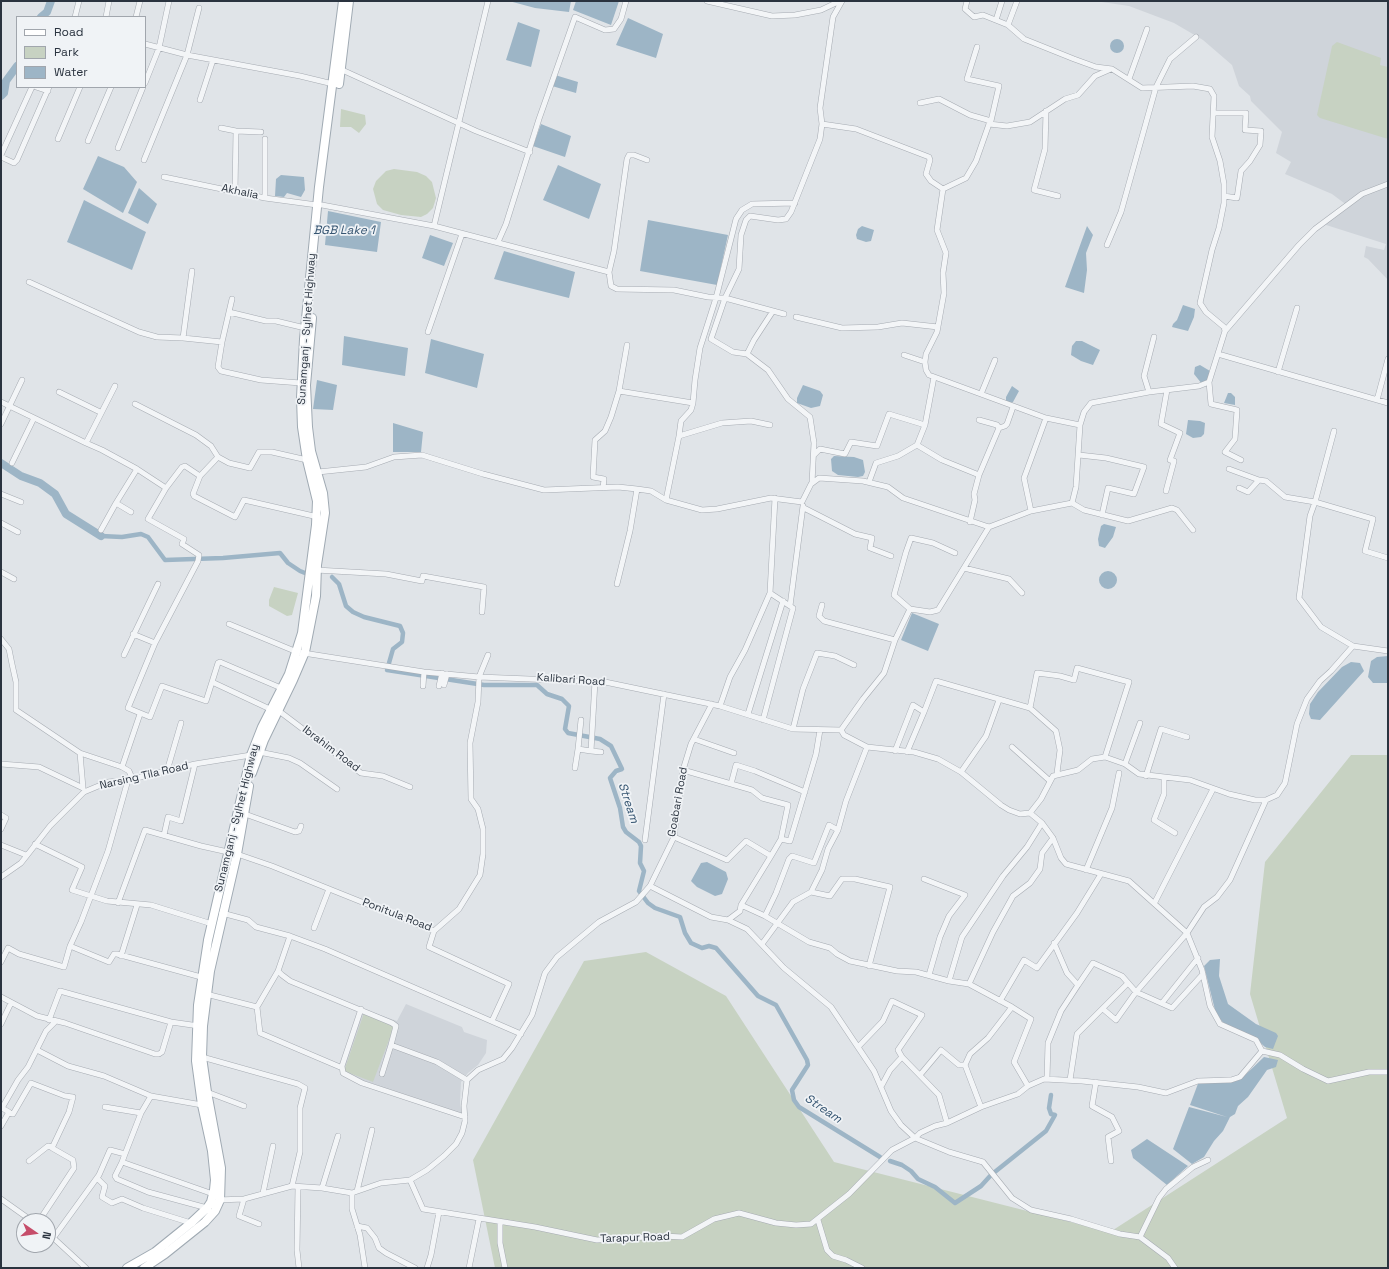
<!DOCTYPE html>
<html>
<head>
<meta charset="utf-8">
<style>
	body { margin:0 }
	#map { position:relative; width:1389px; height:1269px; overflow:hidden; background:#e0e4e8; font-family:"Space Grotesk",sans-serif }
	canvas { display:block }
	.frame { position:absolute; inset:0; border:2px solid #2a333f; pointer-events:none }
	.legend { position:absolute; left:16px; top:16px; width:130px; height:72px; box-sizing:border-box; background:#f0f3f6; border:1px solid #a1a6ad; margin:0; padding:5px 7px; list-style:none; font-size:12px; color:#2a333f }
	.legend li { display:flex; align-items:center; gap:8px; height:20px }
	.legend b { width:20px; border:1px solid #a1a6ad }
	.north { position:absolute; left:16px; top:1213px; width:40px; height:40px; box-sizing:border-box; background:#f0f3f6; border:1px solid #a1a6ad; border-radius:50%; rotate:103deg; font-size:11px; font-weight:700; line-height:16px; text-align:center; color:#2a333f }
	.north::after { content:''; display:block; margin:auto; width:14px; height:18px; background:#c64d6a; clip-path:polygon(50% 0,100% 100%,50% 72%,0 100%) }
</style>
</head>
<body>
<div id="map">
<canvas width="1389" height="1269"></canvas>
<div class="frame"></div>
<ul class="legend">
<li><b style="height:5px;background:#fff"></b>Road</li>
<li><b style="height:11px;background:#c7d2c2"></b>Park</li>
<li><b style="height:11px;background:#9db5c6"></b>Water</li>
</ul>
<div class="north">N</div>
</div>
<script>
const g = document.querySelector('canvas').getContext('2d');
g.lineJoin = 'round';
function fillPath(path, color) { g.fillStyle = color; g.fill(path, 'evenodd'); }
const shape = rows => new Path2D(rows.map(r => 'M' + r).join(''));
function strokePath(path, color, width, dash) { g.strokeStyle = color; g.lineWidth = width; g.lineCap = dash ? 'butt' : 'round'; g.setLineDash(dash || []); g.stroke(path); }
function write(font, color, halo, rows, align = 'center') {
  g.font = font + ' "Space Grotesk",sans-serif'; g.lineWidth = 3.5; g.setLineDash([]); g.textBaseline = 'middle'; g.strokeStyle = halo; g.fillStyle = color; for (const [text, x, y, turn = 0] of rows) {
    g.save(); g.translate(x, y); g.rotate((+turn || 0) * Math.PI / 180); g.textAlign = isNaN(turn) ? turn : align; if (halo) g.strokeText(text, 0, 0); g.fillText(text, 0, 0); g.restore();
  }
}
const built = shape([
	[1095,1,1388,1,1388,280,1368,259,1364,257,1366,246,1384,250,1386,244,1323,224,1348,206,1332,194,1285,174,1291,162,1276,153,1282,132,1251,101,1250,96,1239,86,1232,65,1203,40,1174,23,1129,6],
	[406,1004,462,1027,464,1032,487,1040,486,1053,478,1065,468,1073,461,1082,460,1102,462,1114,340,1073,363,1009,397,1021]
]);
const green = shape([
	[1337,42,1381,58,1380,65,1388,67,1388,139,1320,118,1317,115,1331,51,1332,46],
	[341,109,365,115,366,124,359,133,351,127,340,127],
	[394,169,417,172,426,176,432,182,436,198,433,208,427,214,421,217,401,215,383,210,377,204,373,189,376,181,386,171],
	[274,587,298,593,292,615,287,616,269,606,269,600],
	[1351,755,1388,755,1388,1268,495,1268,473,1160,584,961,646,952,726,996,834,1162,1110,1232,1287,1118,1250,994,1265,862],
	[364,1013,394,1027,373,1082,344,1071]
]);
const water = shape([
	[509,1,571,1,569,12,535,8],
	[576,1,619,1,611,25,573,10],
	[628,18,663,34,656,58,616,45],
	[518,22,540,30,531,67,506,60],
	'1110 46a7 7 0 1 1 14 0a7 7 0 1 1-14 0Z',
	[555,75,578,82,576,93,552,86],
	[541,124,571,136,565,157,533,146],
	[98,156,124,167,137,182,123,213,83,189],
	[558,165,601,184,589,219,543,200],
	[281,175,304,177,305,190,301,197,287,193,284,197,275,196,276,179],
	[139,188,157,204,148,224,128,213],
	[84,200,146,232,132,270,67,242],
	[328,211,381,222,377,252,325,245],
	[648,220,728,235,717,285,640,271],
	[862,226,874,230,871,241,866,242,857,239,856,235,858,229],
	[1087,226,1093,235,1086,253,1087,270,1084,293,1065,287],
	[430,235,453,243,444,266,422,258],
	[504,251,575,272,569,298,494,279],
	[1183,305,1195,309,1194,317,1188,331,1172,327,1173,324,1177,320],
	[344,336,408,348,405,376,342,365],
	[431,339,484,354,477,388,425,373],
	[1076,341,1082,341,1100,350,1093,365,1081,361,1071,355,1072,346],
	[1200,365,1210,371,1208,380,1202,384,1194,374,1195,367],
	[317,380,337,385,333,410,313,409],
	[803,385,820,391,823,395,820,406,811,408,797,403,797,398],
	[1012,386,1019,391,1013,402,1010,404,1006,401,1006,397],
	[1228,393,1231,393,1235,397,1235,405,1224,403],
	[1188,420,1200,421,1205,423,1204,434,1201,437,1193,438,1186,434],
	[393,423,423,432,421,452,393,452],
	[834,456,854,457,863,460,865,472,863,476,858,477,838,475,832,471,831,459],
	[1104,524,1116,527,1113,537,1105,548,1099,546,1098,539,1101,526],
	'1099 580a9 9 0 1 1 18 0a9 9 0 1 1-18 0Z',
	[912,613,939,624,928,651,901,640],
	[1388,656,1388,683,1373,683,1368,677,1371,661,1377,657],
	[1351,662,1360,663,1364,671,1320,720,1311,719,1309,714,1310,704,1318,692,1342,667],
	[707,862,726,872,728,879,722,894,715,896,697,887,691,881,701,863],
	[1220,959,1219,976,1228,1004,1256,1024,1276,1033,1278,1036,1273,1049,1265,1047,1256,1039,1225,1025,1216,1014,1204,966,1210,960],
	[1264,1057,1278,1060,1276,1067,1267,1070,1248,1097,1238,1106,1235,1114,1230,1117,1223,1131,1214,1141,1204,1157,1192,1164,1173,1149,1189,1107,1227,1117,1190,1105,1199,1081,1242,1078],
	[1147,1139,1188,1166,1167,1185,1133,1158,1131,1150]
]);
const canal = shape([
	[101,536,122,537,141,534,148,537,165,560,223,558,280,553,288,563,300,571,305,573],
	[332,577,339,584,346,606,353,612,364,617,400,626,403,633,402,642,393,649,387,670,484,685,537,685,547,694,562,699,569,706,565,729,568,733,600,739,611,746,622,769,616,771,610,778,620,808,623,827,626,832,639,842,641,846,640,863,644,871,639,891,648,903,655,908,680,917,685,933,691,943,702,948,709,946,716,948,758,996,776,1005,807,1060,808,1065,792,1090,794,1100,799,1107,880,1157],
	[890,1161,902,1165,911,1171,918,1179,935,1187,955,1203,981,1186,991,1175,1046,1131,1055,1115,1051,1114,1049,1108,1051,1095]
]);
const river = shape([
	[41,17,47,12,51,1],
	[1,96,4,93,6,81,17,66],
	[1,463,21,476,40,483,55,494,66,514,101,536]
]);
const minor = shape([
	[707,1,772,16,795,15,821,10,840,1],
	[967,1,965,9,974,17,983,15,1008,25,1024,39,1074,59,1096,67,1112,69,1142,88,1193,86,1210,89,1214,96,1212,137,1220,161,1224,184,1224,203,1219,228,1212,250,1200,303,1206,312,1224,327,1225,331],
	[75,17,79,1],
	[106,17,109,1],
	[136,17,140,1],
	[996,20,1002,1],
	[1008,25,1017,1],
	[145,44,187,55,300,76,333,84],
	[977,47,967,79,999,86,991,121],
	[340,69,476,131,530,152],
	[1129,79,1147,29],
	[145,83,159,48,169,1],
	[36,87,48,91],
	[200,100,213,60],
	[920,103,939,99,970,115,991,121,989,123],
	[1046,111,1045,149,1034,190,1058,196],
	[1214,113,1246,113,1245,130,1261,131,1260,145,1250,161,1241,171,1237,198,1224,196],
	[822,124,820,108,833,17,842,1],
	[221,128,236,131,261,132],
	[58,139,80,87],
	[265,139,265,198],
	[88,141,111,87],
	[118,148,143,87],
	[1,155,32,87],
	[1,157,14,163,17,160,49,87],
	[144,160,187,55,199,8],
	[164,177,265,198,317,205],
	[943,189,966,178,976,161,989,124,1007,126,1030,122,1065,99,1078,95,1095,76,1111,69],
	[235,192,236,131],
	[322,205,434,226,609,272,611,286,617,289,674,290,708,297,725,298,773,311],
	[434,226,488,1],
	[498,242,506,224,539,119,575,17,605,30,614,29,621,19,626,1],
	[1107,245,1121,212,1156,87,1170,59,1196,37],
	[192,271,183,338,222,342,218,367,221,371,261,380,301,383],
	[609,272,614,251,627,159,629,155,634,155,647,160],
	[29,282,139,332,157,337,183,338],
	[229,312,266,321,276,321,305,328],
	[796,317,842,328,878,327,902,323,938,327],
	[428,332,462,234],
	[222,342,232,299],
	[747,354,754,340,773,311,784,314],
	[1218,354,1388,403],
	[904,355,925,362],
	[1278,372,1297,308],
	[1209,382,1211,404,1237,410,1235,439,1225,452,1241,460],
	[115,386,86,443,102,450,137,469,166,488,148,519,184,539,182,544,199,555,198,561,155,643,128,708,150,717,162,686,206,701,218,663,220,662,281,688],
	[619,391,693,403],
	[59,392,100,412],
	[1149,392,1144,376,1154,337],
	[981,394,995,360],
	[1377,400,1388,359],
	[1,402,86,443],
	[135,404,196,435,211,446,218,457,229,463,250,468,259,452,272,452,307,460],
	[1,424,22,380],
	[999,428,1005,426,1007,424,1013,407],
	[1334,431,1315,502,1373,519,1365,551,1388,558],
	[679,436,681,421,691,410,693,403,695,380,700,348,716,298,736,219,742,210,752,204,795,203],
	[917,445,942,460,979,475,999,428,997,425,979,420],
	[814,455,820,449,845,454,851,442,877,446,889,414,925,425],
	[1079,455,1106,458,1144,467,1134,494,1108,488,1102,515],
	[12,463,34,418],
	[1229,469,1259,480],
	[318,472,366,467,394,457,422,455,483,474,544,490,618,487,637,489,651,491,666,500,702,510,717,509,771,498,802,502,811,484,819,478,863,481,888,487,903,498,989,527,1031,511,1072,503,1076,487,1080,425,1084,412,1091,403,1149,392,1199,386,1209,382,1225,331,1299,245,1315,229,1362,194,1388,184],
	[200,476,218,457],
	[869,482,876,463,898,456,917,445,925,425,934,377],
	[812,483,814,443,810,417,788,399,768,370,747,354,733,352,711,339,725,298,739,269,741,235,746,220,750,216,778,220,786,219,791,212,820,139,822,124,856,129,929,157,930,160,926,174,931,181,943,189,937,230,946,253,943,273,944,293,937,332,926,354,925,362,926,370,929,375,1046,418,1080,425],
	[166,488,182,467,185,466,200,476,193,494,194,496,235,517,244,500,318,517],
	[603,488,604,479,593,477,595,440,605,431,611,417,619,391,627,345],
	[1239,488,1248,492,1259,480,1266,481,1285,497,1315,502,1310,516,1299,598,1321,627,1353,646],
	[1166,491,1174,461,1170,460,1180,433,1161,424,1167,390],
	[1,494,21,502],
	[666,500,679,436,722,423,751,421,770,425],
	[1072,503,1084,510,1128,521,1172,508,1177,510,1193,530],
	[804,508,855,534,872,538,870,548,891,556],
	[1031,511,1024,478,1046,418],
	[131,512,116,503,137,469],
	[970,522,975,500,974,494,979,475],
	[1,523,18,532],
	[101,530,116,503],
	[964,568,1009,579,1022,593],
	[316,570,386,574,422,581,423,576,484,587,482,612],
	[1,572,14,579],
	[617,584,630,531,637,489],
	[822,605,819,616,824,621,895,640],
	[790,606,803,506],
	[910,609,894,595,906,552,911,538,933,543,955,553],
	[229,624,297,652,424,672,479,677,605,682,720,706,793,729,841,730],
	[133,634,155,643],
	[1,639,9,649,12,664,16,682,16,710,80,753,122,767,129,771,132,778],
	[124,655,158,584],
	[595,681,591,751,601,752],
	[212,682,272,710],
	[444,685,447,674],
	[423,686,424,672],
	[439,686,442,673],
	[720,706,730,677,745,650,770,593,775,498],
	[1030,708,1037,673,1060,676,1074,680,1077,668,1129,682,1105,757],
	[279,711,361,773,383,776,410,787],
	[748,714,783,601],
	[581,720,578,749,591,751],
	[763,720,793,608,770,593],
	[793,729,803,689,817,653,835,656,854,665],
	[841,730,844,735,867,747,914,752,938,759,961,772,1001,805,1009,810,1020,814,1030,813,1041,799,1053,776,1078,770,1092,759,1105,757,1125,764,1139,774,1190,780,1229,794,1255,800,1266,800,1277,795,1285,783,1297,724,1307,699,1320,681,1331,671,1353,646,1388,651],
	[841,730,863,699,884,673,895,640,910,609,930,612,938,610,989,527],
	[694,739,734,753],
	[1012,747,1050,781],
	[895,751,913,705,924,712,936,681,1030,708,1056,731,1060,750,1057,773],
	[259,752,289,758,300,763,337,789],
	[907,752,924,712],
	[1,764,39,767,83,788,80,753],
	[1125,764,1140,723],
	[122,767,140,714],
	[575,768,578,749],
	[683,770,752,790,762,798,788,805,781,839,771,856,741,905,740,911,728,920],
	[167,771,181,723],
	[961,772,986,736,999,700],
	[1146,776,1161,729,1187,737],
	[1164,778,1164,794,1154,820,1175,833],
	[731,784,736,765,755,771,805,792],
	[1030,813,1042,823,1053,838,1061,858,1066,864,1129,881,1187,933,1202,970,1210,1006,1220,1024,1256,1040,1262,1051],
	[245,814,295,832,299,831,301,826],
	[1,815,6,818,1,829],
	[164,835,168,817,181,821,195,764],
	[674,837,727,860,746,841,771,856],
	[781,839,790,841,816,754,820,730],
	[645,840,664,694],
	[35,844,82,867,72,890,107,901,151,905,212,924],
	[1,845,26,855],
	[1086,870,1112,808,1119,773],
	[1,877,21,863,50,826,84,792,108,782,128,780,195,764,251,755],
	[924,879,965,895,949,916,940,937,929,975],
	[650,886,711,917,728,920,747,929,784,968,831,1007,874,1071,891,1111,901,1125,915,1138,920,1133,935,1126,947,1123,981,1107,1018,1094,1028,1086,1044,1079,1082,1081,1138,1087,1166,1093,1198,1081,1231,1080,1240,1077,1262,1051,1280,1055,1303,1069,1328,1081,1369,1072,1388,1072],
	[811,892,830,896,842,879,855,879,890,887,869,966],
	[1155,902,1213,789],
	[118,903,145,830,201,846,237,854,272,866,434,931],
	[741,905,765,916,809,942,830,948,837,954,850,961,897,971,916,972,949,981,969,984,1012,1007,988,1038,970,1054,965,1065,981,1107],
	[222,913,248,920,256,927,290,936,325,949,521,1034],
	[765,916,776,893,789,859,792,856,814,863,829,825,838,830],
	[314,928,329,889],
	[434,931,459,909,480,875,483,854,483,829,478,809,471,799,470,743,478,702,479,677,488,655],
	[434,931,429,947,509,984,492,1021],
	[290,936,278,971,282,975,290,981,392,1023,396,1026,391,1045,437,1062,467,1080],
	[762,944,793,902,811,892,822,870,828,849,838,830,846,801,867,747],
	[70,946,109,962,114,954,117,954,201,977],
	[121,956,137,905],
	[1,962,8,948,19,954,64,967,70,946,81,922,108,851,128,780],
	[949,981,962,937,1003,876,1027,847,1042,823],
	[969,984,993,932,1013,896,1030,883,1040,869,1042,853,1053,838],
	[1078,985,1093,963,1122,976,1136,992,1172,1008,1203,974],
	[206,994,257,1007,278,971],
	[1,997,37,1016,65,1023,155,1054,159,1054,162,1052,171,1022,199,1026],
	[1000,1001,1024,960,1037,968,1077,913,1101,874],
	[1162,1003,1198,958],
	[257,1007,260,1033,340,1067],
	[1012,1007,1031,1019,1014,1062,1028,1086],
	[361,1009,342,1066,343,1073,362,1083,465,1117],
	[1103,1009,1116,1020,1136,992,1187,933,1204,907,1217,897,1230,880,1266,800],
	[49,1020,60,991,171,1022],
	[1,1024,11,1003],
	[859,1046,883,1021,892,1001,922,1015,898,1050,902,1057,890,1070,882,1085],
	[37,1050,68,1066,104,1076,151,1096,202,1105],
	[202,1057,298,1084,305,1088,300,1108,300,1152,292,1186],
	[902,1057,939,1095,947,1123],
	[382,1074,391,1045],
	[920,1075,941,1050,959,1065,965,1065],
	[1047,1079,1048,1043,1061,1011,1078,985,1067,973,1054,943],
	[1070,1080,1077,1034,1127,984],
	[1096,1082,1092,1106,1112,1117,1119,1131,1108,1137,1111,1161],
	[207,1092,244,1106],
	[105,1107,141,1113],
	[9,1113,13,1114,31,1083,65,1096,73,1097,69,1112,52,1148,73,1160,74,1168,39,1221],
	[1,1126,9,1112,2,1108,18,1080,28,1067,46,1031,55,1022],
	[125,1154,141,1113,151,1096],
	[29,1161,48,1146,52,1147],
	[122,1162,115,1176,117,1179,148,1192,207,1208],
	[97,1178,105,1186,102,1197,112,1203,122,1199,143,1208,191,1223],
	[410,1180,423,1209,535,1227,597,1240,663,1236,682,1237,714,1219,739,1213,776,1223,796,1225,811,1224,849,1194,892,1150,915,1138,949,1152,983,1162,1012,1198,1031,1210,1071,1219,1120,1234,1140,1237,1168,1258,1175,1268],
	[298,1187,297,1250,299,1268],
	[322,1188,338,1136],
	[357,1191,372,1130],
	[263,1193,273,1146],
	[352,1193,352,1209,360,1235,365,1268],
	[1,1199,32,1221],
	[244,1199,239,1216,259,1224],
	[218,1200,244,1199,292,1186,322,1188,352,1193,381,1183,410,1180,427,1170,444,1156,456,1144,462,1133,465,1121,464,1106,467,1080,478,1070,503,1059,512,1048,532,1015,545,973,557,957,599,922,636,902,650,886,674,837,683,770,691,744,712,704],
	[818,1220,827,1250,833,1256,846,1260,862,1268],
	[500,1222,500,1243,505,1268],
	[357,1226,367,1228,375,1238,379,1248,386,1253,415,1268],
	[48,1233,86,1268],
	[54,1237,99,1175,110,1150,125,1154,122,1162,213,1194],
	[1140,1237,1159,1198,1166,1189,1193,1167,1208,1160],
	[427,1268,431,1255,439,1212],
	[469,1268,479,1219]
]);
const primary = shape([
	[339,84,349,1],
	[252,773,264,740,293,680,305,652,316,596,317,565,325,513,323,493,311,451,308,427,306,385,312,318],
	[127,1268,155,1252,191,1223,207,1208,211,1202,214,1190,215,1180,212,1151,202,1105,196,1061,198,1005,208,940,251,755,262,727,289,674,302,633,316,525,317,501,307,460,302,427,301,398,304,339,319,187,343,1],
	[144,1268,165,1254,205,1222,215,1211,220,1200,221,1168,207,1092,202,1057,203,1026,210,971,237,854,249,786]
]);
const streetNames = [
	["Akhalia",240,192,12],
	["Sunamganj - Sylhet Highway",307,329,-86],
	["Kalibari Road",571,680,4],
	["Ibrahim Road",331,749,37],
	["Narsing Tila Road",144,776,-13],
	["Goabari Road",678,802,-80],
	["Sunamganj - Sylhet Highway",237,818,-76],
	["Ponitula Road",397,915,21],
	["Tarapur Road",635,1238,-2]
];
const waterNames = [
	["BGB Lake 1",344,231],
	["Stream",628,803,72],
	["Stream",823,1109,34]
];
fillPath(built, '#cfd4da');
fillPath(green, '#c7d2c2');
fillPath(water, '#9db5c6');
strokePath(canal, '#9db5c6', 4.5);
strokePath(river, '#9db5c6', 8);
strokePath(minor, '#a6abb2', 6);
strokePath(primary, '#a0aab3', 10);
strokePath(minor, '#f3f5f7', 5);
strokePath(primary, '#fff', 8);
write('11px', '#2a333f', '#f0f3f6', streetNames);
write('italic 12px', '#365571', '#f0f3f6', waterNames);
</script>
</body>
</html>
